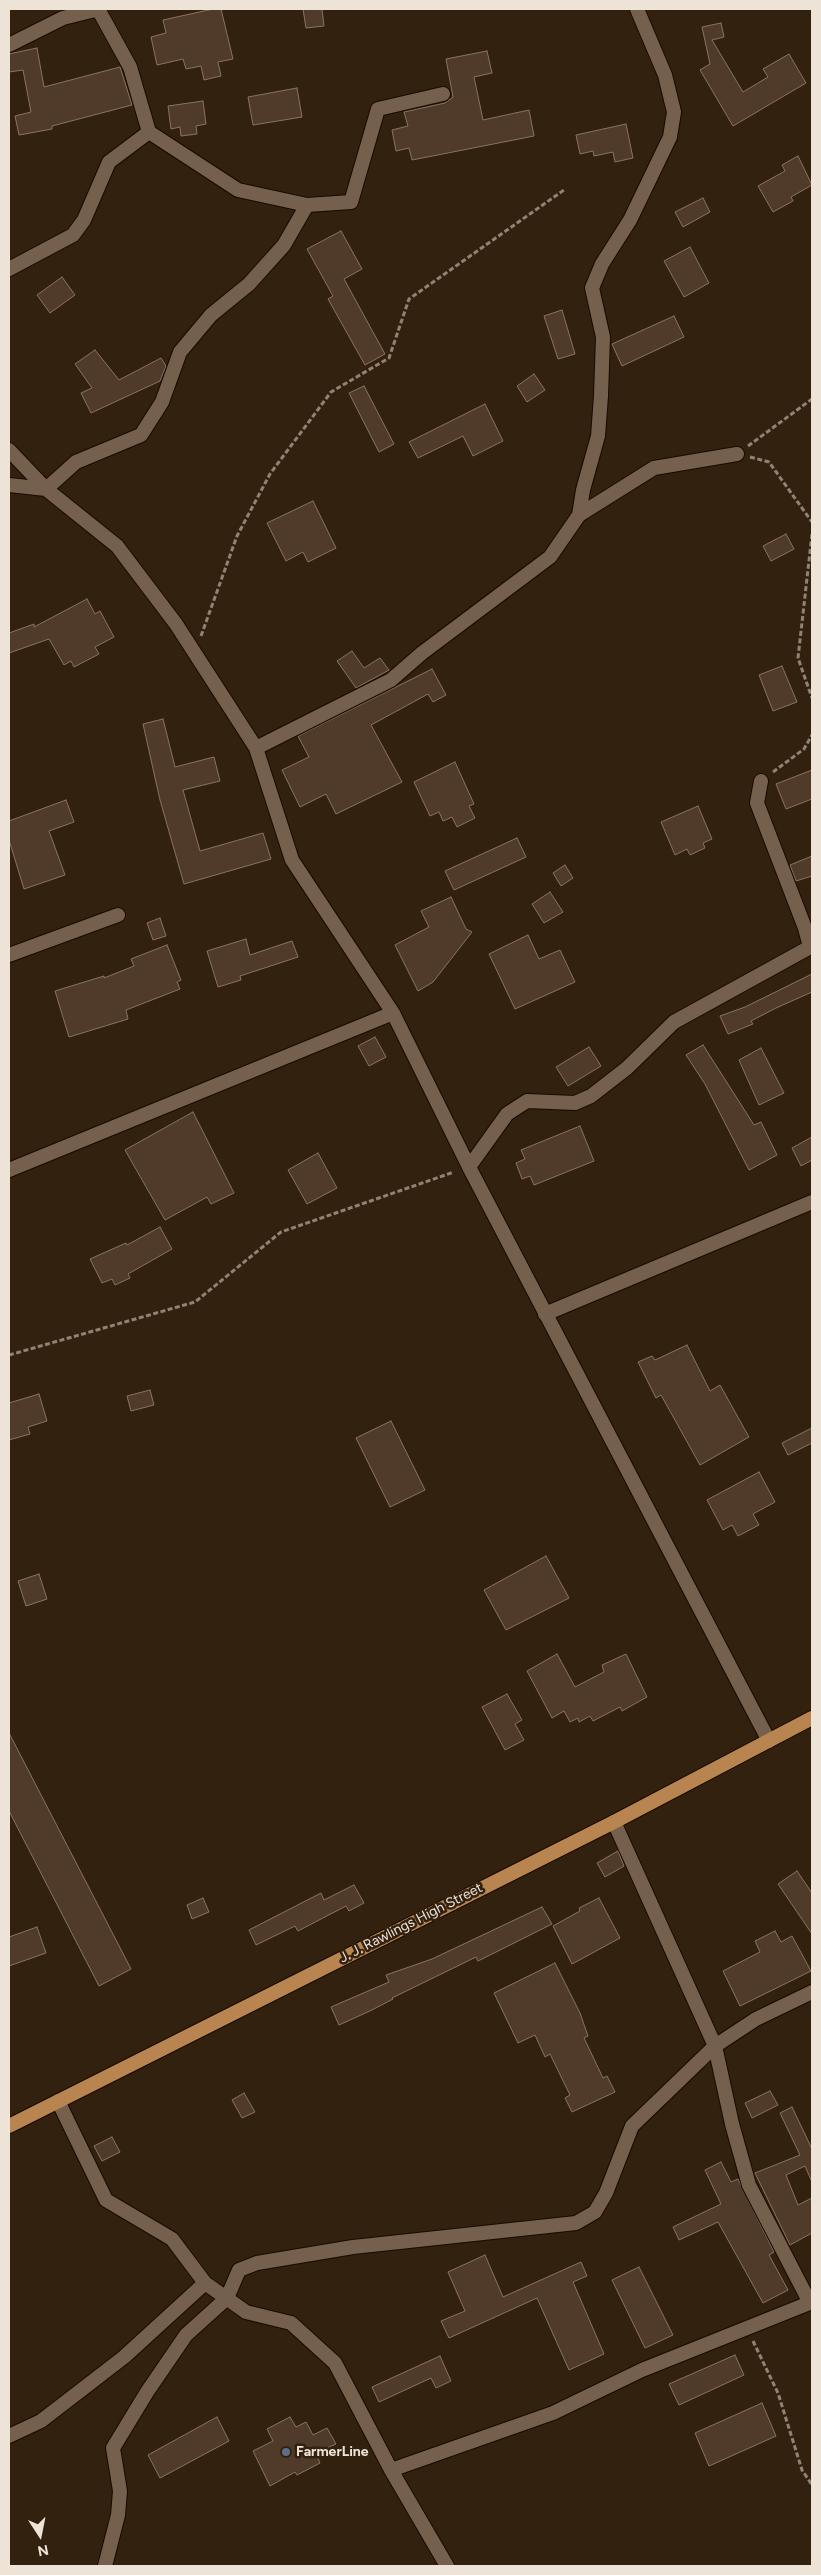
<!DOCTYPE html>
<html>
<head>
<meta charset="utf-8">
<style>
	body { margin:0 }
	#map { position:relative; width:821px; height:2575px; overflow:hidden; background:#32210f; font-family:Figtree,sans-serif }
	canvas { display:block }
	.frame { position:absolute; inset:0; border:10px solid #eee3d7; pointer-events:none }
	.north { position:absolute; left:15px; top:2510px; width:50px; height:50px; -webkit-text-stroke:4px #32210f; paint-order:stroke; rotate:169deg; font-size:14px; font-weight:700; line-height:20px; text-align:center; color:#eee3d7 }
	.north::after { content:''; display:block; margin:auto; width:18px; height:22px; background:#eee3d7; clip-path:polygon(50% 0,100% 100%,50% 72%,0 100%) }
</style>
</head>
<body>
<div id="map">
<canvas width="821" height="2575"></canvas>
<div class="frame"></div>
<div class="north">N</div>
</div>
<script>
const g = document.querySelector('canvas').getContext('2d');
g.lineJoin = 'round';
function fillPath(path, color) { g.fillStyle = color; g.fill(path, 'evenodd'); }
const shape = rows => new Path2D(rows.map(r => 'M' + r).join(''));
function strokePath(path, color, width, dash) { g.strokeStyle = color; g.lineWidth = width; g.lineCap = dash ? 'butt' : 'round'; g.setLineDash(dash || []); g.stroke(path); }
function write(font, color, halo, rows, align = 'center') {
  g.font = font + ' Figtree,sans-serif'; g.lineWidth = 5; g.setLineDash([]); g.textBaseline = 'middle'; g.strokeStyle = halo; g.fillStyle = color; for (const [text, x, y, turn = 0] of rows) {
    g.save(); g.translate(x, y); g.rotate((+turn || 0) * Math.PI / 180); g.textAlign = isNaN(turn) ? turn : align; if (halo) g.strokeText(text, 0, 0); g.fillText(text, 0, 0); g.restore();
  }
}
const building = shape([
	[213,9,221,9,233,59,218,62,221,76,204,80,201,66,186,69,183,59,157,65,151,37,166,33,163,20,213,9],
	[303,9,322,9,324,26,306,28,303,9],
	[721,23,724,37,712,40,743,92,768,77,763,69,789,54,806,83,733,126,700,70,710,64,702,27,721,23],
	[37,48,44,87,120,67,132,105,52,126,52,129,19,135,15,116,31,112,23,70,9,72,9,54,37,48],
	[487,51,492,73,474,77,483,120,529,110,534,136,412,160,409,148,396,151,392,130,408,126,404,112,445,103,453,97,446,59,487,51],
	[297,88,302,117,253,125,248,97,297,88],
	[203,101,206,124,196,126,197,134,181,136,180,127,171,129,168,106,203,101],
	[626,124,633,158,615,162,613,152,594,156,593,151,580,154,576,135,626,124],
	[798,156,812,185,791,197,793,201,773,212,758,186,785,171,782,165,798,156],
	[703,198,710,212,683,227,675,212,703,198],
	[341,231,362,269,344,279,385,354,365,365,328,299,333,296,307,249,341,231],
	[690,247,709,283,684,297,664,261,690,247],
	[62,277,75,295,50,313,37,295,62,277],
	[562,310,575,354,558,359,544,316,562,310],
	[674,316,684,337,622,366,612,344,674,316],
	[95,350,119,380,161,358,166,366,160,381,91,413,81,393,92,388,75,364,95,350],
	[534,374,545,390,527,402,517,386,534,374],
	[364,386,394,444,379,452,349,393,364,386],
	[485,404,503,441,473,456,463,436,418,458,409,442,485,404],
	[313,501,336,548,308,562,303,552,286,561,267,523,313,501],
	[786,534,794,549,771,561,763,546,786,534],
	[87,599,95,614,100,611,114,637,95,647,99,654,74,667,71,661,64,665,49,639,9,653,9,633,34,624,34,627,87,599],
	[352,651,364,668,380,658,389,670,356,688,337,661,352,651],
	[782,666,797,702,773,711,759,675,782,666],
	[432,669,446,695,433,702,428,694,371,725,402,782,336,814,326,794,300,807,282,770,309,757,298,736,432,669],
	[163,719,175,767,214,757,220,781,183,790,200,851,263,833,271,859,184,884,160,800,143,724,163,719],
	[455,762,474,804,469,806,475,818,457,827,452,817,443,821,439,812,430,816,414,782,455,762],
	[812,770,812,799,786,809,776,784,812,770],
	[66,800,74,822,49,831,65,875,24,889,9,840,9,821,66,800],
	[698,806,712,839,703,843,705,848,690,855,687,849,675,855,661,822,698,806],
	[517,838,526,857,454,890,445,871,517,838],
	[812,856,812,876,796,881,790,865,812,856],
	[565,865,573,878,561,886,553,873,565,865],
	[550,892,563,912,544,923,532,904,550,892],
	[451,897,466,929,472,932,433,982,418,991,395,945,429,927,421,911,451,897],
	[160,918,166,936,153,940,147,923,160,918],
	[528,935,539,959,560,950,575,982,515,1009,489,954,528,935],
	[246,939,250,955,292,941,298,957,240,976,241,980,218,987,207,951,246,939],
	[167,945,181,980,177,982,180,989,126,1010,128,1019,69,1037,55,991,104,976,104,978,134,966,131,959,167,945],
	[812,974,812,992,776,1008,751,1021,753,1024,728,1034,720,1016,745,1007,812,974],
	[375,1037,386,1057,369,1066,358,1046,375,1037],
	[703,1045,754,1125,761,1122,777,1155,749,1170,705,1084,686,1055,703,1045],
	[589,1047,601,1066,568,1086,556,1067,589,1047],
	[761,1048,784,1093,759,1105,739,1060,761,1048],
	[193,1112,234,1193,211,1204,207,1197,165,1220,125,1150,193,1112],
	[580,1126,594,1161,534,1185,530,1176,522,1179,516,1163,525,1159,521,1150,580,1126],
	[812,1137,812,1160,801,1166,792,1148,812,1137],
	[318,1153,337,1188,307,1204,288,1170,318,1153],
	[160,1227,172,1249,128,1274,130,1278,115,1285,112,1279,102,1283,90,1259,126,1243,127,1245,160,1227],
	[687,1345,710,1391,720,1385,749,1437,700,1465,661,1395,656,1398,638,1362,652,1356,655,1360,687,1345],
	[150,1390,154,1405,131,1411,127,1396,150,1390],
	[39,1394,47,1421,28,1427,30,1434,9,1440,9,1403,39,1394],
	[391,1421,425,1490,390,1507,356,1438,391,1421],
	[812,1428,812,1443,788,1455,782,1443,812,1428],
	[759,1472,775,1502,753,1514,759,1525,738,1536,732,1525,723,1530,707,1500,759,1472],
	[546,1556,569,1598,506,1630,484,1590,546,1556],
	[39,1574,47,1599,26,1606,18,1581,39,1574],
	[557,1654,575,1687,604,1672,602,1665,626,1654,647,1697,622,1711,620,1707,593,1721,590,1716,579,1722,578,1718,570,1722,564,1711,552,1718,527,1671,557,1654],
	[507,1694,522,1720,515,1724,524,1740,505,1750,482,1707,507,1694],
	[9,1733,131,1969,99,1986,9,1811,9,1733],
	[618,1851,624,1866,605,1877,597,1863,618,1851],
	[797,1871,812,1893,812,1934,778,1884,797,1871],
	[354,1885,364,1903,349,1911,346,1906,298,1931,295,1926,256,1945,249,1930,321,1893,324,1900,354,1885],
	[203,1898,209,1912,192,1919,187,1905,203,1898],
	[599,1898,620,1938,572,1964,553,1926,580,1911,579,1908,599,1898],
	[542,1907,552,1924,478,1961,476,1957,392,1998,393,1999,372,2010,339,2025,331,2007,389,1982,386,1975,432,1959,542,1907],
	[37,1927,46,1953,9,1966,9,1937,37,1927],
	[775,1931,781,1942,792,1936,811,1971,740,2006,723,1971,760,1952,755,1941,775,1931],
	[555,1963,580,2013,588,2036,584,2038,603,2078,607,2076,615,2092,572,2112,565,2098,570,2095,550,2054,545,2057,535,2035,518,2043,494,1993,555,1963],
	[770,2091,778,2105,752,2118,745,2103,770,2091],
	[244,2093,255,2112,242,2118,232,2100,244,2093],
	[792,2107,812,2149,812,2182,805,2166,786,2175,798,2205,812,2198,812,2233,790,2245,755,2173,800,2155,780,2113,792,2107],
	[112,2137,120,2152,102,2161,94,2146,112,2137],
	[721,2162,731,2182,738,2179,774,2252,769,2255,788,2290,763,2303,718,2222,679,2240,673,2227,721,2204,705,2170,721,2162],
	[485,2255,503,2297,581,2262,587,2276,573,2282,604,2354,569,2370,537,2298,449,2338,441,2321,465,2311,448,2272,485,2255],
	[639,2267,673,2335,645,2348,612,2280,639,2267],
	[735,2355,744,2375,679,2405,669,2384,735,2355],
	[440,2356,451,2381,436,2388,431,2378,379,2402,372,2387,440,2356],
	[762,2403,776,2436,709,2466,695,2433,762,2403],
	[217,2417,229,2441,160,2478,148,2455,217,2417],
	[290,2417,296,2427,306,2422,313,2435,327,2428,336,2444,316,2453,320,2463,297,2475,295,2472,270,2486,253,2451,273,2441,267,2429,290,2417]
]);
const path = shape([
	[748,446,812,399],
	[750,457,769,462,812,522],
	[812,534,798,658,812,698],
	[201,636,237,536,270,474,331,392,389,358,409,299,564,190],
	[773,772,804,749,812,735],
	[9,1355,195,1302,281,1232,454,1172],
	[753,2341,778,2393,802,2470,812,2485]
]);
const minor = shape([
	[98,9,130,67,149,132,238,190,307,205,351,202,378,109,443,94],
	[9,45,63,18,99,9],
	[9,269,73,235,84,220,109,162,149,132],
	[9,450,46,489,76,462,141,435,162,402,180,352,211,315,249,284,284,245,307,205],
	[9,485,46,489,117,546,176,624,256,748,292,860,393,1013,469,1167,769,1741],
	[579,515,583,490,598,436,601,396,603,337,592,288,602,264,630,220,670,137,674,112,665,75,637,9],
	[256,748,391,680,422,653,550,557,579,515,654,468,737,454],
	[761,781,757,803,805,928,810,947],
	[9,955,118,915],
	[469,1167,507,1114,527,1101,575,1103,591,1096,627,1068,674,1022,812,946],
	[9,1170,393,1013],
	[545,1314,812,1202],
	[614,1822,715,2046,732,2124,749,2185,810,2303],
	[58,2101,106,2200,172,2239,205,2283,246,2312,291,2323,335,2363,391,2470,447,2566],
	[9,2436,41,2421,124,2357,205,2283],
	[391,2470,553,2413,642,2370,812,2302],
	[105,2566,118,2515,120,2491,113,2448,147,2392,186,2335,227,2298,239,2270,257,2263,353,2247,576,2223,595,2212,606,2193,632,2126,715,2046,756,2019,812,1992]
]);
const primary = shape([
	[9,2126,614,1822,812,1718]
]);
const markers = [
	[286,2452,5,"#5c6f8a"]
];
const streetNames = [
	["J. J. Rawlings High Street",411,1923,-27]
];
const poiNames = [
	["FarmerLine",296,2452]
];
fillPath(building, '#503b2b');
strokePath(building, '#8a7361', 1);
strokePath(minor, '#190a00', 16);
strokePath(primary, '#190a00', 16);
strokePath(path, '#918374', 3, [5, 2.5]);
strokePath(minor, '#74604c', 14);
strokePath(primary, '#b88551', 14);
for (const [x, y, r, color] of markers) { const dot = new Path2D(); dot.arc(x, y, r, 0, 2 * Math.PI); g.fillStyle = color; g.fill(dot); strokePath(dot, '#32210f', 2); }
write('14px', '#eee3d7', '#32210f', streetNames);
write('bold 14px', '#eee3d7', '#32210f', poiNames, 'left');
</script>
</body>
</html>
